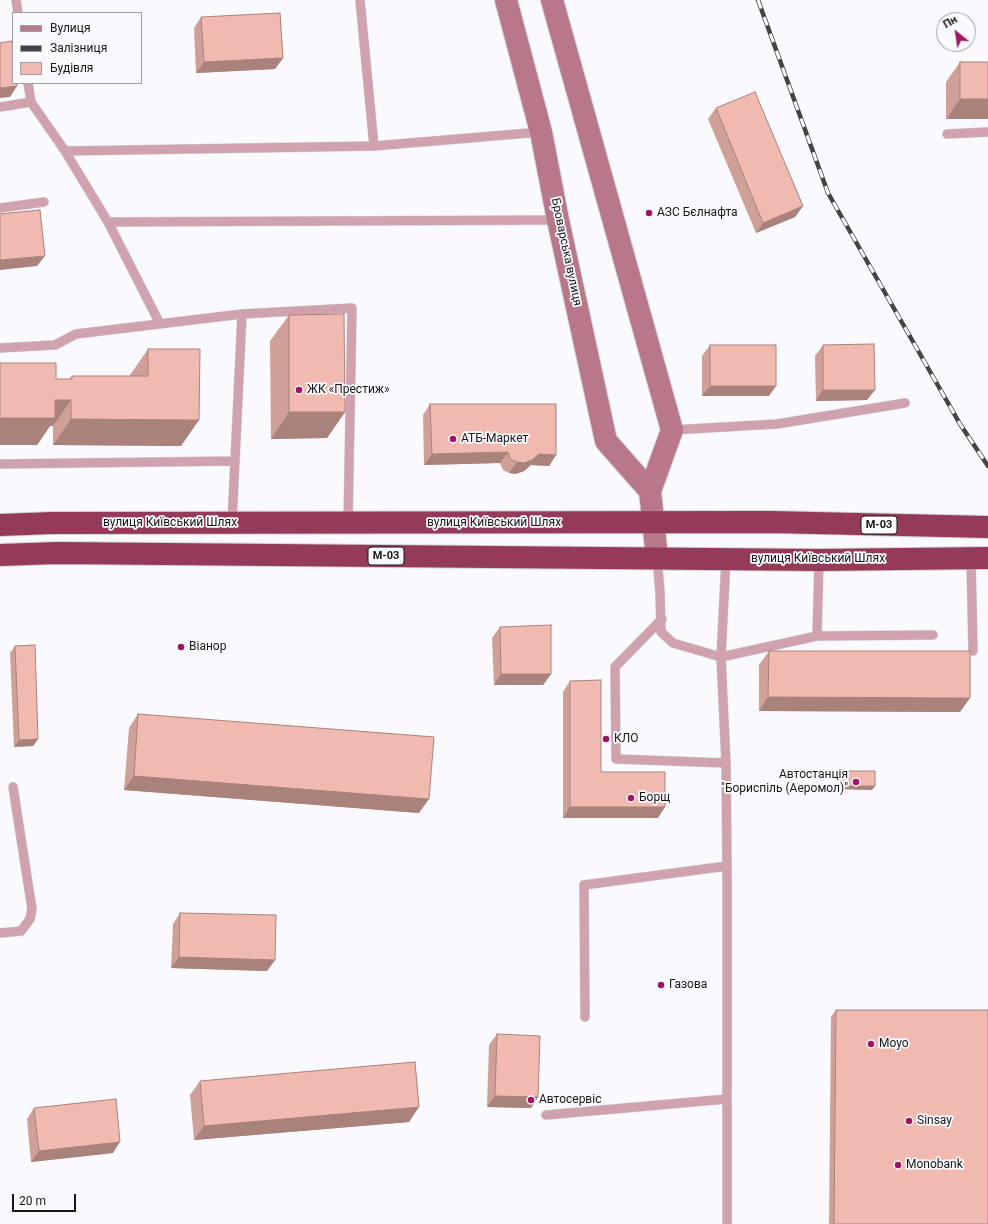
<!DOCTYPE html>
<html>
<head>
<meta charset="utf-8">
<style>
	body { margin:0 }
	#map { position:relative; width:988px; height:1224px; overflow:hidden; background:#f9f9fe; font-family:Roboto,sans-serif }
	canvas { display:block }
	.legend { position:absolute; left:12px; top:12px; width:130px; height:72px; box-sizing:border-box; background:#f9f9fe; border:1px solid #9f9fa2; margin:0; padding:5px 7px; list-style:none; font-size:12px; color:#171719 }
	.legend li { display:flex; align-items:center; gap:8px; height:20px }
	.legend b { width:20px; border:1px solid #9f9fa2 }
	.north { position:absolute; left:936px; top:12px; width:40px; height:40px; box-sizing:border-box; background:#f9f9fe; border:1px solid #9f9fa2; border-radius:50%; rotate:330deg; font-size:11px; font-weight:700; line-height:16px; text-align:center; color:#171719 }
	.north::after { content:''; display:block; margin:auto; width:14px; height:18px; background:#9f1563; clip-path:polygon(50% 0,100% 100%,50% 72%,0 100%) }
	.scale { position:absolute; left:12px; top:1194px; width:64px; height:18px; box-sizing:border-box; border:2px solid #171719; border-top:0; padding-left:5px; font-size:12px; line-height:14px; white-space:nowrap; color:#171719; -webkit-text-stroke:3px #f9f9fe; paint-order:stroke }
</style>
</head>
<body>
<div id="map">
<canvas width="988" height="1224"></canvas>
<ul class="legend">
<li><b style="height:5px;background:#b9778a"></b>Вулиця</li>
<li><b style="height:5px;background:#444446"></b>Залізниця</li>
<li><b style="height:11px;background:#f1bab1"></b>Будівля</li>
</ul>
<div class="north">Пн</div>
<div class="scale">20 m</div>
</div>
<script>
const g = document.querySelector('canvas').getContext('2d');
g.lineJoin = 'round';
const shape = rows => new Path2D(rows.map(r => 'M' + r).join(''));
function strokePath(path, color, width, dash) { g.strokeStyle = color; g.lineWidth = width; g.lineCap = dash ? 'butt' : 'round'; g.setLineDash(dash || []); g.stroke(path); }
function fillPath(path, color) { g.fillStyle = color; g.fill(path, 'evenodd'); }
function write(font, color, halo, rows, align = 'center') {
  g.font = font + ' Roboto,sans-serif'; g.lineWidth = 3.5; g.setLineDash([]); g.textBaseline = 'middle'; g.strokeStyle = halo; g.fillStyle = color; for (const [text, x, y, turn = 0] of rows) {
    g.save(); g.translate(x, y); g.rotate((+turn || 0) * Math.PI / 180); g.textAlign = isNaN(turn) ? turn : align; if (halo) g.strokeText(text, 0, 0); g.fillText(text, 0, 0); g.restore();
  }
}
const lane = shape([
	[16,0,18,13],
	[360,0,374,146],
	[28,83,31,102,65,151,108,222,160,324],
	[0,107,31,102],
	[947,134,988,132],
	[65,151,374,146,541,132],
	[0,208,44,202],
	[108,222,558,220],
	[0,348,55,345,76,334,242,314],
	[672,430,777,424,905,403],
	[0,464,235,461],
	[232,523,242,314,352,308,348,523],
	[657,558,660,592,661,632,673,643,721,657,817,636],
	[971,558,973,651],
	[726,559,721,657,726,763,727,866,727,1224],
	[819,560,817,636,933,635],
	[662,619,615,667,616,759,726,763],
	[0,933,21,931,30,919,32,909,13,787],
	[585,1017,584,885,727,866],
	[546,1115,727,1099]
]);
const secondary = shape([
	[506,0,541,132,558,220,606,441,650,491],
	[552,0,672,430,650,491,657,558]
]);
const highway = shape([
	[0,525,52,523,771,522,988,527],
	[0,555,57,553,819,560,988,558]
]);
const rail = shape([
	[758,0,828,193,960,424,988,466]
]);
const wall = shape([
	[201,17,283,58,275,69,196,73,194,28],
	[960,62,988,62,946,119,946,82],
	[716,108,803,206,795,217,756,233,708,119],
	[289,315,345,412,327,438,271,439,270,341],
	[710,345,769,396,702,396,702,356],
	[823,345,867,400,816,401,815,356],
	[148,349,181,446,53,445,53,426,50,426,37,445,0,445,0,363,56,379,69,379,72,376,130,376,130,375],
	[430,404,556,455,549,466,531,465,524,471,516,474,509,473,503,470,500,463,424,465,423,415],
	[500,627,551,674,543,685,494,685,492,638],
	[15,646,38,739,33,746,14,747,10,653],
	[769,651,960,712,759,711,759,665],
	[570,681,601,772,658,818,563,818,563,692],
	[138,714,419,813,124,790,129,728],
	[842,771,872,790,839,789,839,774],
	[180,913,275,960,267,971,171,968,173,924],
	[836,1010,988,1224,829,1224,831,1017],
	[497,1034,538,1097,531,1108,487,1107,489,1045],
	[200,1081,409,1122,194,1140,190,1095],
	[34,1108,113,1153,31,1162,27,1119]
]);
const shadedWall = shape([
	[283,58,275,69,196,73,204,62],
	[17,86,10,97,0,98,0,88],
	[960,99,988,99,988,119,946,119],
	[803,206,795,217,756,233,763,223],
	[45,256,37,266,0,270,0,260],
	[710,386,776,386,769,396,702,396],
	[823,390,875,390,867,400,816,401],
	[55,400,71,400,53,426,50,426,37,445,0,445,0,418],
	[289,412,345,412,327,438,271,439],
	[71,419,199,420,181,446,53,445],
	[508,452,500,463,424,465,432,454],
	[539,454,556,455,549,466,531,465,524,471,516,474,509,473,517,462],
	[501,674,551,674,543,685,494,685],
	[768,697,970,698,960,712,759,711],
	[38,739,33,746,14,747,19,740],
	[134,776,429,799,419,813,124,790],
	[842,786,875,786,872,790,839,789],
	[570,807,665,807,658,818,563,818],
	[179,957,275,960,267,971,171,968],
	[495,1096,538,1097,531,1108,487,1107],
	[419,1107,409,1122,194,1140,204,1126],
	[120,1142,113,1153,31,1162,39,1151]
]);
const building = shape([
	[280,13,283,58,204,62,201,17,280,13],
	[12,41,13,50,13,83,17,83,17,86,0,88,0,43,12,41],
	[960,62,988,62,988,99,960,99,960,62],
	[755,92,803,206,763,223,716,108,755,92],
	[40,210,45,256,0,260,0,214,40,210],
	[344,314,345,412,289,412,289,315,344,314],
	[874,344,875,390,823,390,823,345,874,344],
	[710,345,776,345,776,386,710,386,710,345],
	[148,349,200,349,199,420,71,419,71,400,55,400,55,418,0,418,0,363,56,363,56,379,72,379,72,376,148,376,148,349],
	[430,404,556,404,556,455,539,454,532,460,524,463,517,462,510,459,508,452,432,454,430,404],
	[551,625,551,674,501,674,500,627,551,625],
	[35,645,38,739,19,740,15,646,35,645],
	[769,651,970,651,970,698,768,697,769,651],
	[601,680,601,772,665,772,665,807,570,807,570,681,601,680],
	[138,714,434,737,429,799,134,776,138,714],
	[842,771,875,771,875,786,842,786,842,771],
	[180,913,276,915,275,960,179,957,180,913],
	[836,1010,988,1010,988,1224,834,1224,836,1010],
	[497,1034,540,1036,538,1097,495,1096,497,1034],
	[415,1062,419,1107,204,1126,200,1081,415,1062],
	[116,1099,120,1142,39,1151,34,1108,116,1099]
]);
const markers = [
	[649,213,4,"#9f1563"],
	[299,390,4,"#9f1563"],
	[453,439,4,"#9f1563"],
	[181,647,4,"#9f1563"],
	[606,739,4,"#9f1563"],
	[856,782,4,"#9f1563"],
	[631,798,4,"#9f1563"],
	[661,985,4,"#9f1563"],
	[871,1044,4,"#9f1563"],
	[531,1100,4,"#9f1563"],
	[909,1121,4,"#9f1563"],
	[898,1165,4,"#9f1563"]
];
const shields = [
	[879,525,36],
	[386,556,36]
];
const shieldNames = [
	["М-03",879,525],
	["М-03",386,556]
];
const poiNames = [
	["АЗС Бєлнафта",657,213],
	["ЖК «Престиж»",307,390],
	["АТБ-Маркет",461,439],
	["Віанор",189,647],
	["КЛО",614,739],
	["Автостанція",848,775,"right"],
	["\"Бориспіль (Аеромол)\"",848,789,"right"],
	["Борщ",639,798],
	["Газова",669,985],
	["Moyo",879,1044],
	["Автосервіс",539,1100],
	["Sinsay",917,1121],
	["Monobank",906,1165]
];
const streetNames = [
	["Броварська вулиця",566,252,78],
	["вулиця Київський Шлях",170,523],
	["вулиця Київський Шлях",494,523],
	["вулиця Київський Шлях",818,559]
];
strokePath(lane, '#d5d5d9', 10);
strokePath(secondary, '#d5d5d9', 24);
strokePath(highway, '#d5d5d9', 24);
strokePath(lane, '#d0a2ae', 9);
strokePath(secondary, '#b9778a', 22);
strokePath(highway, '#953b5a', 22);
strokePath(rail, '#444446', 4.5);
strokePath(rail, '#f9f9fe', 3, [9]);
fillPath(wall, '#cfa098');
fillPath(shadedWall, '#a9827c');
fillPath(building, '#f1bab1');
strokePath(building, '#a9827c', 1);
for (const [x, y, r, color] of markers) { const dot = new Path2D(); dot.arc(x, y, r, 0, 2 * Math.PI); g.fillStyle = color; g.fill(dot); strokePath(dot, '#f9f9fe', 1.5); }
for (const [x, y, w] of shields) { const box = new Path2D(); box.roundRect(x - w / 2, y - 9, w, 18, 3); g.fillStyle = '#f9f9fe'; g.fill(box); strokePath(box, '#171719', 1); }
write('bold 11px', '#171719', null, shieldNames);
write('12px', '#171719', '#f9f9fe', poiNames, 'left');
write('12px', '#171719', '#f9f9fe', streetNames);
</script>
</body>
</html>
